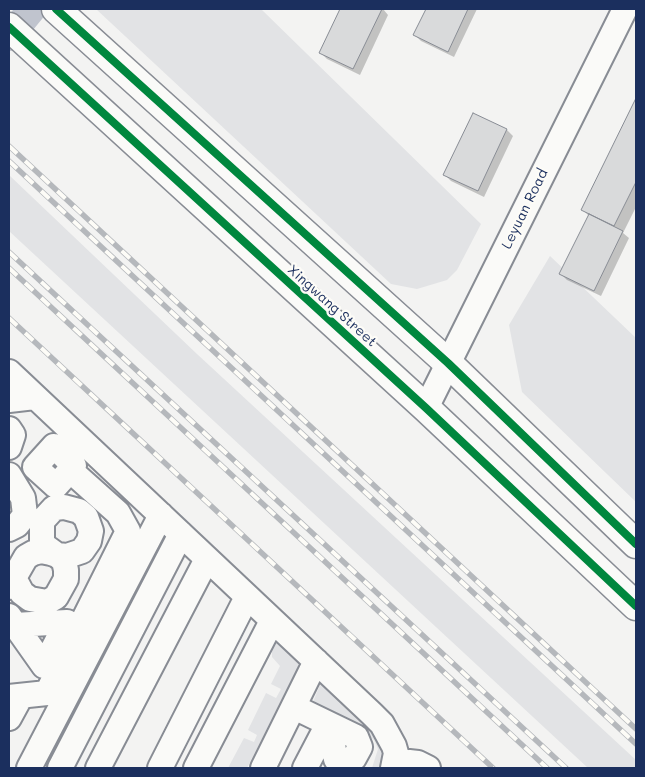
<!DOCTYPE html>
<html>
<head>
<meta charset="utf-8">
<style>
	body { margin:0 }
	#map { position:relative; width:645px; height:777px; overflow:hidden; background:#f3f3f2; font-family:Mali,sans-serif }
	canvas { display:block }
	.frame { position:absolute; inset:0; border:10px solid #1b2f5e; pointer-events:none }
</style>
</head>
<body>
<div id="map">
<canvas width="645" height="777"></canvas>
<div class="frame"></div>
</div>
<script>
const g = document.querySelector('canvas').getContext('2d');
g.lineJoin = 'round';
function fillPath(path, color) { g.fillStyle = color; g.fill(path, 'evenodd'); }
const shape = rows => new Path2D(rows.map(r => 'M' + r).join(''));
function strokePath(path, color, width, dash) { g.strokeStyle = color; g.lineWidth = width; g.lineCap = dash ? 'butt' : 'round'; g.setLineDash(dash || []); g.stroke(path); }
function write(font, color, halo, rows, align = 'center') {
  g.font = font + ' Mali,sans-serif'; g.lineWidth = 4.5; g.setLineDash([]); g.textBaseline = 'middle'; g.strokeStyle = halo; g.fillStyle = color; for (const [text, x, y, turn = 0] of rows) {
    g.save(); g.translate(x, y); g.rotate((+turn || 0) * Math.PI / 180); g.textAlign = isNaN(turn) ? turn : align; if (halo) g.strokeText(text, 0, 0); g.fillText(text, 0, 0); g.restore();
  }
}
const green = shape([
	[96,9,261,9,481,224,457,270,447,280,417,289,391,284],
	[9,175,197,354,636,760,636,768,588,768,9,231],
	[550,256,636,338,636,502,522,392,509,325],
	[278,640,300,659,296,673,247,768,228,768,244,738,254,742,257,735,248,730,266,693,276,698,281,689,271,684,280,666,272,657,272,648],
	[321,682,368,721,387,750,383,768,372,768,378,749,374,740,367,734,313,702]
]);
const shadow = shape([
	[341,9,383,9,388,15,360,75,327,59,320,52],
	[427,9,477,9,454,57,421,41,415,35],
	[636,101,636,207,623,233,629,238,601,296,567,280,561,274,589,216,582,209],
	[473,114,507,130,513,136,484,197,451,181,444,174]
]);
const river = shape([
	[9,37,32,9]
]);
const building = shape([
	[340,9,382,9,353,69,319,53,340,9],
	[426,9,468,9,448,52,413,35,426,9],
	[636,98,636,182,614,226,581,210,636,98],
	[473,113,507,129,478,191,443,175,473,113],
	[589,214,623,231,594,291,559,274,589,214]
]);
const minor = shape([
	[9,372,372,714,382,724,394,746,396,753,393,768],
	[9,400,35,397],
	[426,408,625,9],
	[9,429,13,435,9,447],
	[54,446,74,466,56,486,35,467,54,446],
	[9,475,23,498,25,515,17,525,9,529],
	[9,587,14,578,26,557,33,553,41,551,51,553,57,555,67,556,82,551,89,541,91,531,86,517,79,511,64,507,54,508,42,521,42,542,46,547,57,555,64,561,66,570,66,579,56,597,47,602,30,599,22,593,14,578],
	[9,616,15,625,44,666,67,622,15,625,9,625],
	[9,697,47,693,128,531,118,513,71,471],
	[294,707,356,737,360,747,354,758,342,762,336,759,333,746],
	[9,718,21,696],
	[29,768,161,515],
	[60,768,181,534],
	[98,768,207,559],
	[160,768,247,597],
	[196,768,272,621],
	[263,768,316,661],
	[305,768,328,724],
	[396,768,409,762,418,763,428,768]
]);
const major = shape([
	[56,9,448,363,636,544],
	[9,27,426,408,636,606]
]);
const rail = shape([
	[9,146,636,729],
	[9,161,636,744],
	[9,252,566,768],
	[9,268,547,768],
	[9,318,493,768]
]);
const cycleway = shape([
	[56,9,448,363,636,544],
	[9,27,426,408,636,606]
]);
const streetNames = [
	["Leyuan Road",525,209,-64],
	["Xingwang Street",332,306,42]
];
fillPath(green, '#e2e3e5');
fillPath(shadow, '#0003');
strokePath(river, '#c0c4ce', 28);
fillPath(building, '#d9dadb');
strokePath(building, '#888c94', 1);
strokePath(minor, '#888c94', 28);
strokePath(major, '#888c94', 31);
strokePath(minor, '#fafaf8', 24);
strokePath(major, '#fafaf8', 28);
strokePath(rail, '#b5b8bc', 5.5);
strokePath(rail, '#fdfcf7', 4, [11]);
strokePath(cycleway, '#00873e', 8);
write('14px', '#1b2f5e', '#fdfcf7', streetNames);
</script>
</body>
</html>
